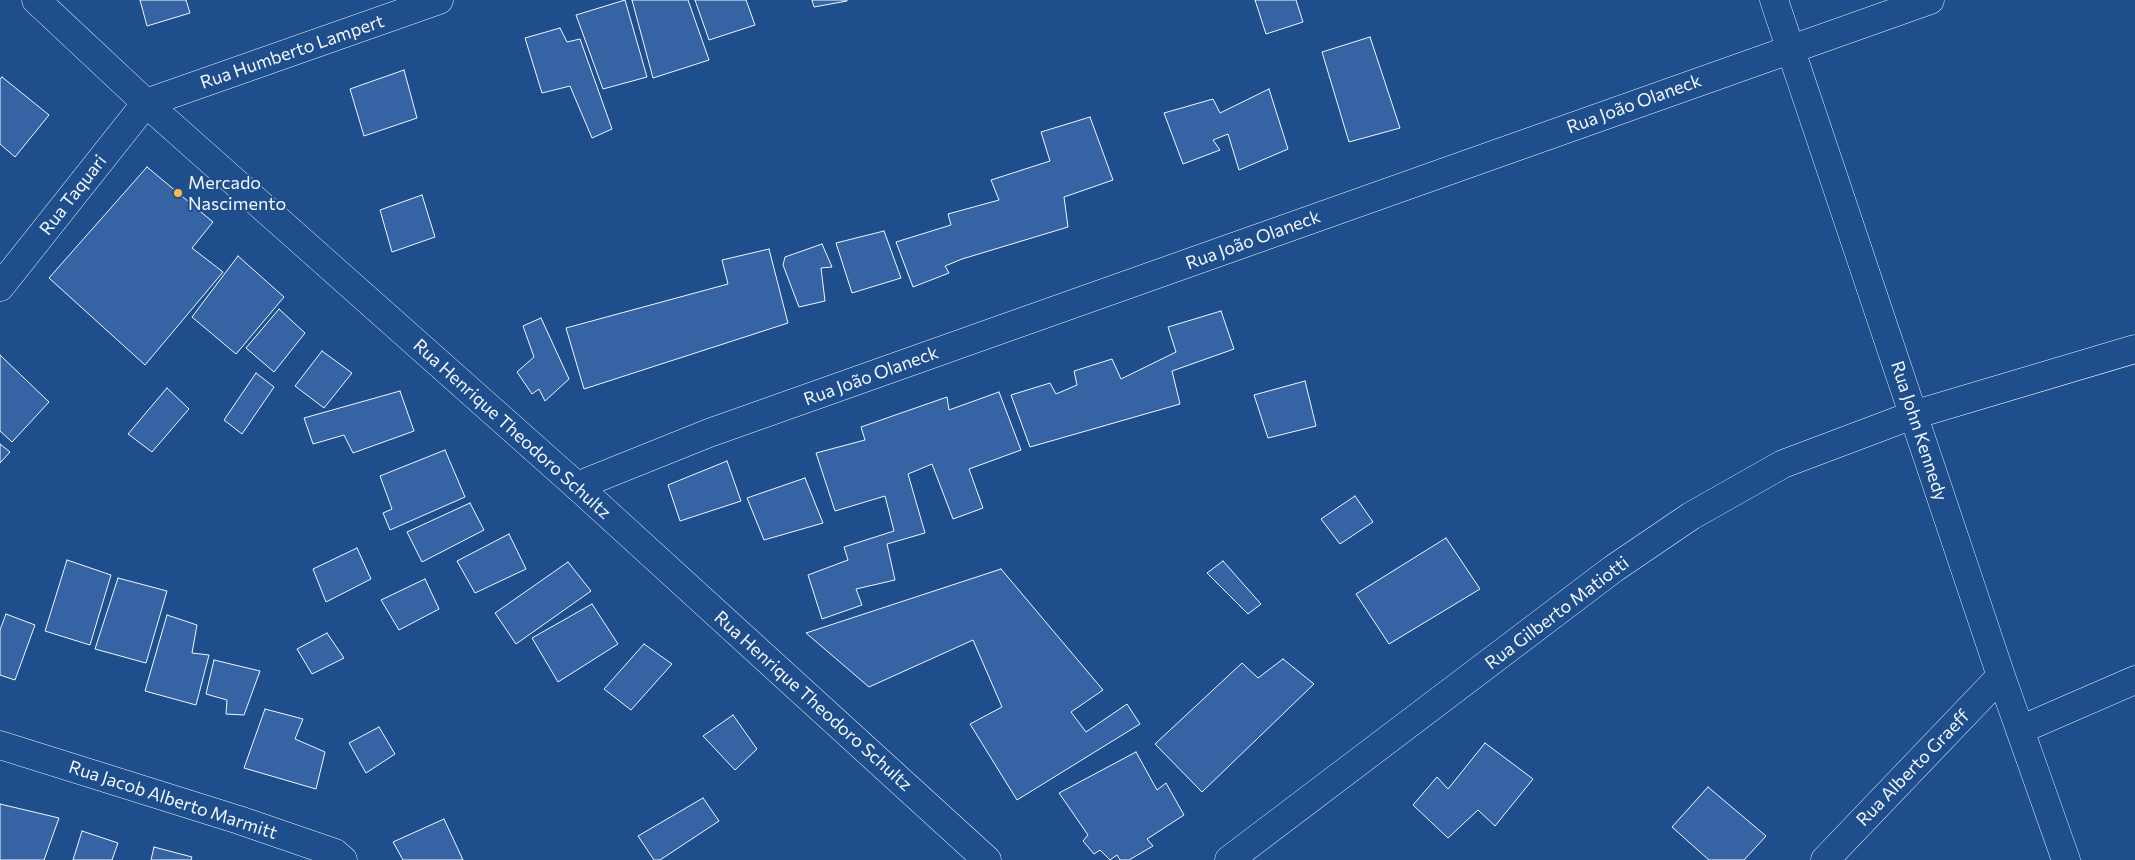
<!DOCTYPE html>
<html>
<head>
<meta charset="utf-8">
<style>
	body { margin:0 }
	canvas { display:block; background:#1f4e8c }
</style>
</head>
<body>
<canvas width="2135" height="860"></canvas>
<script>
const g = document.querySelector('canvas').getContext('2d');
g.lineJoin = 'round';
function fillPath(path, color) { g.fillStyle = color; g.fill(path, 'evenodd'); }
const shape = rows => new Path2D(rows.map(r => 'M' + r).join(''));
function strokePath(path, color, width, dash) { g.strokeStyle = color; g.lineWidth = width; g.lineCap = dash ? 'butt' : 'round'; g.setLineDash(dash || []); g.stroke(path); }
function write(font, color, halo, rows, align = 'center') {
  g.font = font + ' Commissioner,sans-serif'; g.lineWidth = 4; g.setLineDash([]); g.textBaseline = 'middle'; g.strokeStyle = halo; g.fillStyle = color; for (const [text, x, y, turn = 0] of rows) {
    g.save(); g.translate(x, y); g.rotate((+turn || 0) * Math.PI / 180); g.textAlign = isNaN(turn) ? turn : align; if (halo) g.strokeText(text, 0, 0); g.fillText(text, 0, 0); g.restore();
  }
}
const building = shape([
	[140,0,186,0,190,13,147,26,140,0],
	[625,0,647,77,603,89,576,15,625,0],
	[632,0,688,0,709,60,653,78,632,0],
	[695,0,746,0,755,25,709,40,695,0],
	[812,0,847,0,847,1,814,7,812,0],
	[1255,0,1296,0,1303,22,1266,34,1255,0],
	[560,28,567,42,580,39,612,129,592,138,570,86,542,93,525,38,560,28],
	[1370,37,1400,128,1349,142,1322,52,1370,37],
	[404,70,417,118,364,136,350,89,404,70],
	[2,77,49,115,15,157,0,144,0,79,2,77],
	[1269,89,1288,149,1239,170,1228,134,1213,140,1220,150,1183,164,1164,113,1213,99,1220,113,1269,89],
	[1090,117,1113,180,1064,197,1068,227,962,259,945,266,949,273,913,287,896,242,951,225,948,214,999,200,991,180,1050,161,1041,132,1090,117],
	[147,167,213,222,192,248,223,272,145,365,49,278,147,167],
	[422,195,435,237,392,252,380,210,422,195],
	[884,231,901,278,852,293,836,243,884,231],
	[822,244,832,267,821,268,825,301,799,307,783,265,785,257,822,244],
	[769,249,788,323,584,389,566,328,728,284,722,260,769,249],
	[238,256,284,297,236,354,192,317,238,256],
	[279,309,305,333,274,372,246,348,279,309],
	[1221,311,1234,349,1172,371,1180,404,1030,447,1011,395,1050,383,1056,394,1077,385,1074,371,1112,359,1121,379,1176,352,1168,327,1221,311],
	[541,318,569,379,545,401,539,389,532,394,517,372,534,357,523,326,541,318],
	[322,351,352,373,324,408,295,386,322,351],
	[0,355,49,402,12,442,0,431,0,355],
	[256,373,274,387,242,434,224,420,256,373],
	[1305,381,1316,426,1268,438,1254,395,1305,381],
	[167,388,189,409,152,452,128,434,167,388],
	[400,391,414,431,353,453,344,435,313,444,304,418,400,391],
	[999,392,1021,450,969,469,983,508,953,519,932,464,908,474,925,533,887,544,895,580,856,589,862,605,822,619,808,575,848,560,844,547,894,531,885,496,835,511,816,453,865,440,861,427,947,397,949,410,999,392],
	[0,444,10,452,0,463,0,444],
	[445,450,465,497,390,530,383,513,392,509,380,476,445,450],
	[727,461,741,501,680,521,668,485,727,461],
	[805,478,823,523,764,540,747,498,805,478],
	[1355,496,1373,522,1340,544,1321,519,1355,496],
	[470,503,484,530,422,562,407,532,470,503],
	[509,534,526,569,475,593,457,561,509,534],
	[1446,538,1480,589,1389,644,1356,594,1446,538],
	[357,548,371,579,326,602,313,569,357,548],
	[67,560,111,575,90,645,45,631,67,560],
	[1223,561,1261,604,1248,614,1207,573,1223,561],
	[568,562,591,591,516,644,495,613,568,562],
	[1001,569,1103,690,1071,712,1086,732,1127,704,1140,724,1017,800,970,724,1002,707,973,640,869,687,806,633,1001,569],
	[118,578,167,591,146,663,95,649,118,578],
	[425,579,439,609,399,630,381,600,425,579],
	[592,604,618,644,558,682,532,638,592,604],
	[6,614,35,625,15,680,0,675,0,630,6,614],
	[167,615,197,625,192,653,209,655,196,705,145,691,167,615],
	[327,633,344,658,312,674,297,649,327,633],
	[644,644,672,664,631,710,604,689,644,644],
	[1283,659,1314,684,1202,792,1155,744,1242,663,1258,678,1283,659],
	[214,660,260,671,244,715,226,714,227,700,206,694,214,660],
	[265,709,303,719,295,739,325,752,316,789,244,768,265,709],
	[733,715,757,749,735,770,703,736,733,715],
	[379,727,395,754,366,773,349,743,379,727],
	[1485,743,1533,779,1495,826,1478,810,1448,838,1413,805,1437,777,1448,789,1485,743],
	[1136,752,1157,790,1166,783,1184,815,1147,839,1153,846,1129,860,1120,860,1117,855,1110,860,1100,850,1094,854,1083,841,1088,835,1059,793,1136,752],
	[1708,787,1766,836,1744,860,1709,860,1672,827,1708,787],
	[703,798,719,821,660,860,654,860,638,836,703,798],
	[0,804,59,818,44,860,0,860,0,804],
	[444,819,463,860,403,860,393,842,444,819],
	[82,831,118,843,112,860,73,860,82,831],
	[154,847,192,857,191,860,151,860,154,847]
]);
const street = shape([
	[1774,0,2001,676,2066,860],
	[146,103,439,0],
	[577,486,709,433,1930,0],
	[2020,730,2135,680],
	[0,745,239,820,335,853,343,860],
	[1229,860,1613,569,1691,516,1783,464,1913,415,2135,349],
	[1825,860,2001,676]
]);
const secondary = shape([
	[36,0,146,103,577,486,987,860],
	[0,287,146,103]
]);
const markers = [
	[178,193,5,"#ffb74d"]
];
const streetNames = [
	["Rua Humberto Lampert",292,52,-19],
	["Rua João Olaneck",1634,104,-20],
	["Rua Taquari",73,195,-52],
	["Rua João Olaneck",1253,240,-20],
	["Rua João Olaneck",871,376,-20],
	["Rua Henrique Theodoro Schultz",512,429,42],
	["Rua John Kennedy",1919,431,72],
	["Rua Gilberto Matiotti",1557,613,-37],
	["Rua Henrique Theodoro Schultz",813,701,42],
	["Rua Alberto Graeff",1913,768,-46],
	["Rua Jacob Alberto Marmitt",173,800,18]
];
const poiNames = [
	["Mercado",188,183],
	["Nascimento",188,204]
];
fillPath(building, '#3563a3');
strokePath(building, '#f2f6ff', 1);
strokePath(street, '#f2f6ff', 29);
strokePath(secondary, '#f2f6ff', 29);
strokePath(street, '#1f4e8c', 28);
strokePath(secondary, '#1f4e8c', 28);
for (const [x, y, r, color] of markers) { const dot = new Path2D(); dot.arc(x, y, r, 0, 2 * Math.PI); g.fillStyle = color; g.fill(dot); strokePath(dot, '#1f4e8c', 2); }
write('18px', '#f2f6ff', '#1f4e8c', streetNames);
write('18px', '#f2f6ff', '#1f4e8c', poiNames, 'left');
</script>
</body>
</html>
